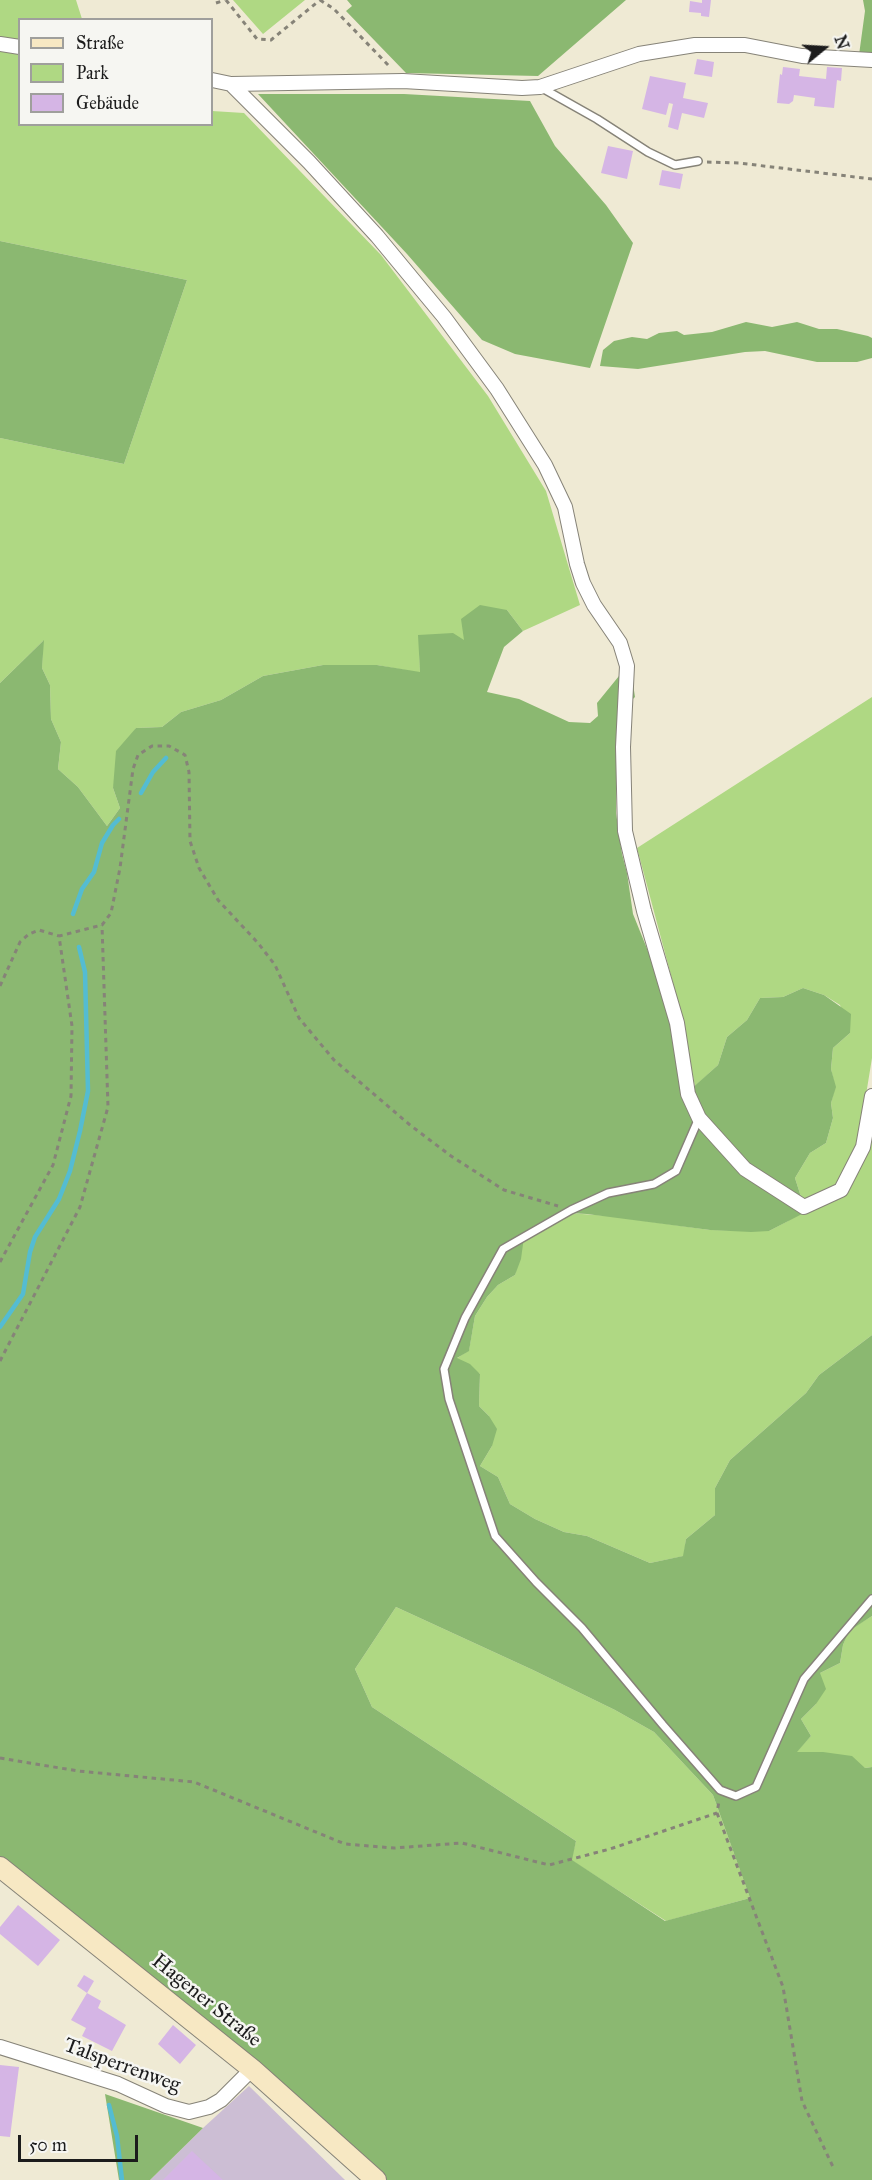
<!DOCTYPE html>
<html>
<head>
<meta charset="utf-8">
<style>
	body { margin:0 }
	#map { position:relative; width:872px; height:2180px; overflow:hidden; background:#efead4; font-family:"IM FELL Great Primer",serif }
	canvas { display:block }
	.legend { position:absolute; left:18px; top:18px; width:195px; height:108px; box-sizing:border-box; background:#f6f6f2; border:2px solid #9f9f9c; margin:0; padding:8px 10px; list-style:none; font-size:18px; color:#1c1c1c }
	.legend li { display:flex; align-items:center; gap:12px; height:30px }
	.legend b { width:30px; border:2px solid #9f9f9c }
	.north { position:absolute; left:794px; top:18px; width:60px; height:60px; -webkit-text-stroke:4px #f6f6f2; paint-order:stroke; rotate:72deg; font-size:16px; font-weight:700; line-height:24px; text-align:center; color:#1c1c1c }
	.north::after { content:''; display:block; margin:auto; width:21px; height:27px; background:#1c1c1c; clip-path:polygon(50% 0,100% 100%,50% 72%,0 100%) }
	.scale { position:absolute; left:18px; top:2135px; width:120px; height:27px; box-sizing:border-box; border:3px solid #1c1c1c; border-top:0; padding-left:8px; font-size:18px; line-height:21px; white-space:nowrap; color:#1c1c1c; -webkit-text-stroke:4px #f6f6f2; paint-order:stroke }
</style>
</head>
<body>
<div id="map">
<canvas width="872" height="2180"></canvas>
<ul class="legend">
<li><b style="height:8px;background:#f7e8c3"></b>Straße</li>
<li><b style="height:16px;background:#afd883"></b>Park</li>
<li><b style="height:16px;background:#d5b5e5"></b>Gebäude</li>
</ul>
<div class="north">N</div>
<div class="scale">50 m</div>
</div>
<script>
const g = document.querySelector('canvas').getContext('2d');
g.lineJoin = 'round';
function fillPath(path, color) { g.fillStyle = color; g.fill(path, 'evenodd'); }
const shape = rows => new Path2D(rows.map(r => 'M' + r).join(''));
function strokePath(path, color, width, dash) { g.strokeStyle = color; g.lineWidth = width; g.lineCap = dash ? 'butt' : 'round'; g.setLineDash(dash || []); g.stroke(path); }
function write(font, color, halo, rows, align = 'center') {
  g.font = font + ' "IM FELL Great Primer",serif'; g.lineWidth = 5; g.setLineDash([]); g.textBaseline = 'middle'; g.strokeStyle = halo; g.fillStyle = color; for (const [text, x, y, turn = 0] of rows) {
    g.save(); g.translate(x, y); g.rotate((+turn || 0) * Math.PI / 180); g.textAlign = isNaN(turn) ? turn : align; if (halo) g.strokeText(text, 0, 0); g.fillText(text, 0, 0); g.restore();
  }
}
const industrial = shape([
	[249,2086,345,2180,150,2180,203,2128]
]);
const green = shape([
	[0,0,76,0,82,19,20,20,20,124,212,124,212,111,244,113,381,255,488,396,546,491,580,605,523,631,507,610,465,641,419,635,420,673,377,665,323,665,263,676,221,700,181,712,162,727,136,728,113,788,120,808,107,826,78,787,58,769,61,742,51,719,50,685,42,668,43,641,0,683,0,438,124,464,187,280,0,241],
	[233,0,305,0,263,34],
	[872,697,872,1058,858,1144,835,1187,802,1200,795,1178,810,1153,826,1143,833,1118,831,1103,835,1087,831,1069,833,1048,850,1033,840,1005,824,995,803,988,783,997,760,998,747,1020,727,1037,718,1065,695,1086,673,983,637,848],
	[872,1107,872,1335,819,1375,806,1393,730,1460,715,1488,715,1515,686,1539,684,1556,650,1563,587,1536,564,1532,535,1519,510,1504,498,1477,480,1466,492,1446,489,1416,479,1406,480,1374,456,1359,469,1350,475,1316,487,1297,498,1285,515,1275,524,1236,540,1229,553,1216,568,1213,610,1216,710,1230,769,1231,788,1221,801,1207,841,1190],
	[396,1607,533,1670,615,1710,654,1732,713,1795,750,1898,666,1921,571,1860,576,1841,372,1707,355,1669],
	[872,1616,872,1767,865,1768,796,1752,811,1736,801,1719,816,1704,820,1673,840,1663,843,1645,849,1630]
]);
const forest = shape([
	[347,0,626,0,538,76,406,73,346,11,352,6],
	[863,0,872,0,872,54,859,55,865,11],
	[258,94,404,94,530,101,555,146,606,205,633,243,590,368,515,354,482,340,407,254],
	[0,241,187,280,124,464,0,438],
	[746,322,772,327,797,322,819,329,837,329,868,336,872,338,872,358,857,362,817,362,765,351,745,352,638,369,600,366,603,350,614,341,632,337,647,339,659,333,677,331,684,335,712,332],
	[480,605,507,610,523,631,504,647,487,692,519,699,569,722,590,723,598,716,597,703,619,676,633,684,635,697,618,713,619,728,616,746,616,813,622,854,627,873,633,914,654,966,668,1009,673,1041,690,1090,718,1065,727,1037,747,1020,760,998,783,997,803,988,824,995,851,1014,850,1033,833,1048,831,1069,836,1087,831,1103,833,1118,826,1143,810,1153,795,1178,802,1200,802,1214,769,1231,751,1232,710,1230,587,1214,568,1213,553,1216,540,1229,524,1237,521,1259,515,1275,498,1285,487,1297,475,1316,469,1351,457,1358,470,1364,480,1374,479,1406,489,1416,497,1429,492,1446,480,1466,498,1477,510,1504,535,1519,564,1532,587,1536,650,1563,683,1556,686,1539,715,1515,715,1488,730,1460,806,1393,819,1375,872,1335,872,1616,849,1631,843,1645,840,1663,820,1673,826,1689,816,1704,801,1719,811,1736,797,1752,823,1752,852,1756,865,1768,872,1767,872,2180,376,2180,0,1870,0,683,44,640,42,668,50,685,51,719,61,742,58,769,78,787,107,826,120,808,113,788,116,751,136,728,162,727,181,712,221,700,263,676,323,665,377,665,420,672,418,635,453,633,464,640,461,619],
	[396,1607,533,1670,615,1710,654,1732,713,1795,750,1898,665,1921,572,1860,576,1841,372,1707,355,1669],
	[105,2094,203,2128,150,2180,119,2180]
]);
const stream = shape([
	[141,793,153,772,166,758],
	[73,914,82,889,94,872,102,843,113,825,119,819],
	[0,1327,23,1294,30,1252,35,1237,59,1199,70,1171,80,1131,88,1091,85,972,79,947],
	[109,2105,117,2136,122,2180]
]);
const building = shape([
	[702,0,711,0,709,17,701,16,701,13,689,12,690,1,702,3],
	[697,59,714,62,712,77,694,74],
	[783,67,800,69,799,76,826,79,827,67,842,68,841,81,837,80,834,108,814,106,815,98,794,95,793,101,789,104,777,103,780,74,782,75],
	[650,76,686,83,683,98,708,103,704,118,682,113,678,130,668,127,673,104,669,103,666,115,642,109],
	[608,146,633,151,627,179,601,173],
	[662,170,683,174,680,189,659,185],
	[18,1905,60,1940,38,1966,0,1934,0,1927],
	[84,1975,94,1981,87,1993,77,1986],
	[87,1993,101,2001,98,2008,126,2025,112,2051,82,2036,86,2028,71,2020],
	[173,2025,196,2045,180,2064,158,2044],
	[0,2065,19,2067,10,2137,0,2136],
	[192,2151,223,2180,163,2180]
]);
const path = shape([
	[226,0,257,39,271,40,320,0],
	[320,0,334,9,389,66],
	[216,3,225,0],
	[707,162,739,163,872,179],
	[0,986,20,942,29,934,39,930,59,936],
	[0,1262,53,1165,71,1096,72,1026,59,936,102,925,111,913,120,868,133,769,138,755,152,746,169,746,185,755,189,772,190,841,199,868,218,900,258,943,275,965,299,1018,334,1060,410,1125,451,1156,504,1190,558,1206],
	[0,1361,80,1207,108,1107,102,925],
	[0,1758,78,1771,194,1782,345,1844,394,1848,462,1843,549,1865,610,1849,717,1813,719,1801],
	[717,1813,783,1987,802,2101,834,2169]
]);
const service = shape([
	[542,88,597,119,648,152,675,165,698,161],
	[699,1118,676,1171,654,1184,608,1193,571,1210,503,1249,465,1318,444,1369,449,1399,495,1536,536,1582,582,1628,663,1725,720,1790,736,1796,756,1787,804,1679,872,1599]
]);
const minor = shape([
	[0,44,20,47],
	[212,80,231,84,403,81,522,88,540,87,639,54,695,45,745,45,802,56,872,60],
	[231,84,309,162,377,236,444,317,497,389,545,465,565,507,577,564,583,583,594,605,620,643,627,666,623,747,625,831,644,911,677,1023,688,1094,699,1118,745,1169,804,1207,841,1190,863,1147,872,1096],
	[0,2047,118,2084,166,2106,189,2112,209,2107,221,2100,252,2069]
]);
const secondary = shape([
	[0,1867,252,2069,376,2180]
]);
const streetNames = [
	["Hagener Straße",206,2001,39],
	["Talsperrenweg",122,2066,20]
];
fillPath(industrial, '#ccbed4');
fillPath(green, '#afd883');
fillPath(forest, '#8bb871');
strokePath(stream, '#54bcd2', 4.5);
fillPath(building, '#d5b5e5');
strokePath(service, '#868378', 10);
strokePath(minor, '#868378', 16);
strokePath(secondary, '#868378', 22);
strokePath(path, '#868378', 3, [4.5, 4.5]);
strokePath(service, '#fff', 7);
strokePath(minor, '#fff', 14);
strokePath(secondary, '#f7e8c3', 20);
write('21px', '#1c1c1c', '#f6f6f2', streetNames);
</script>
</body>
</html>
